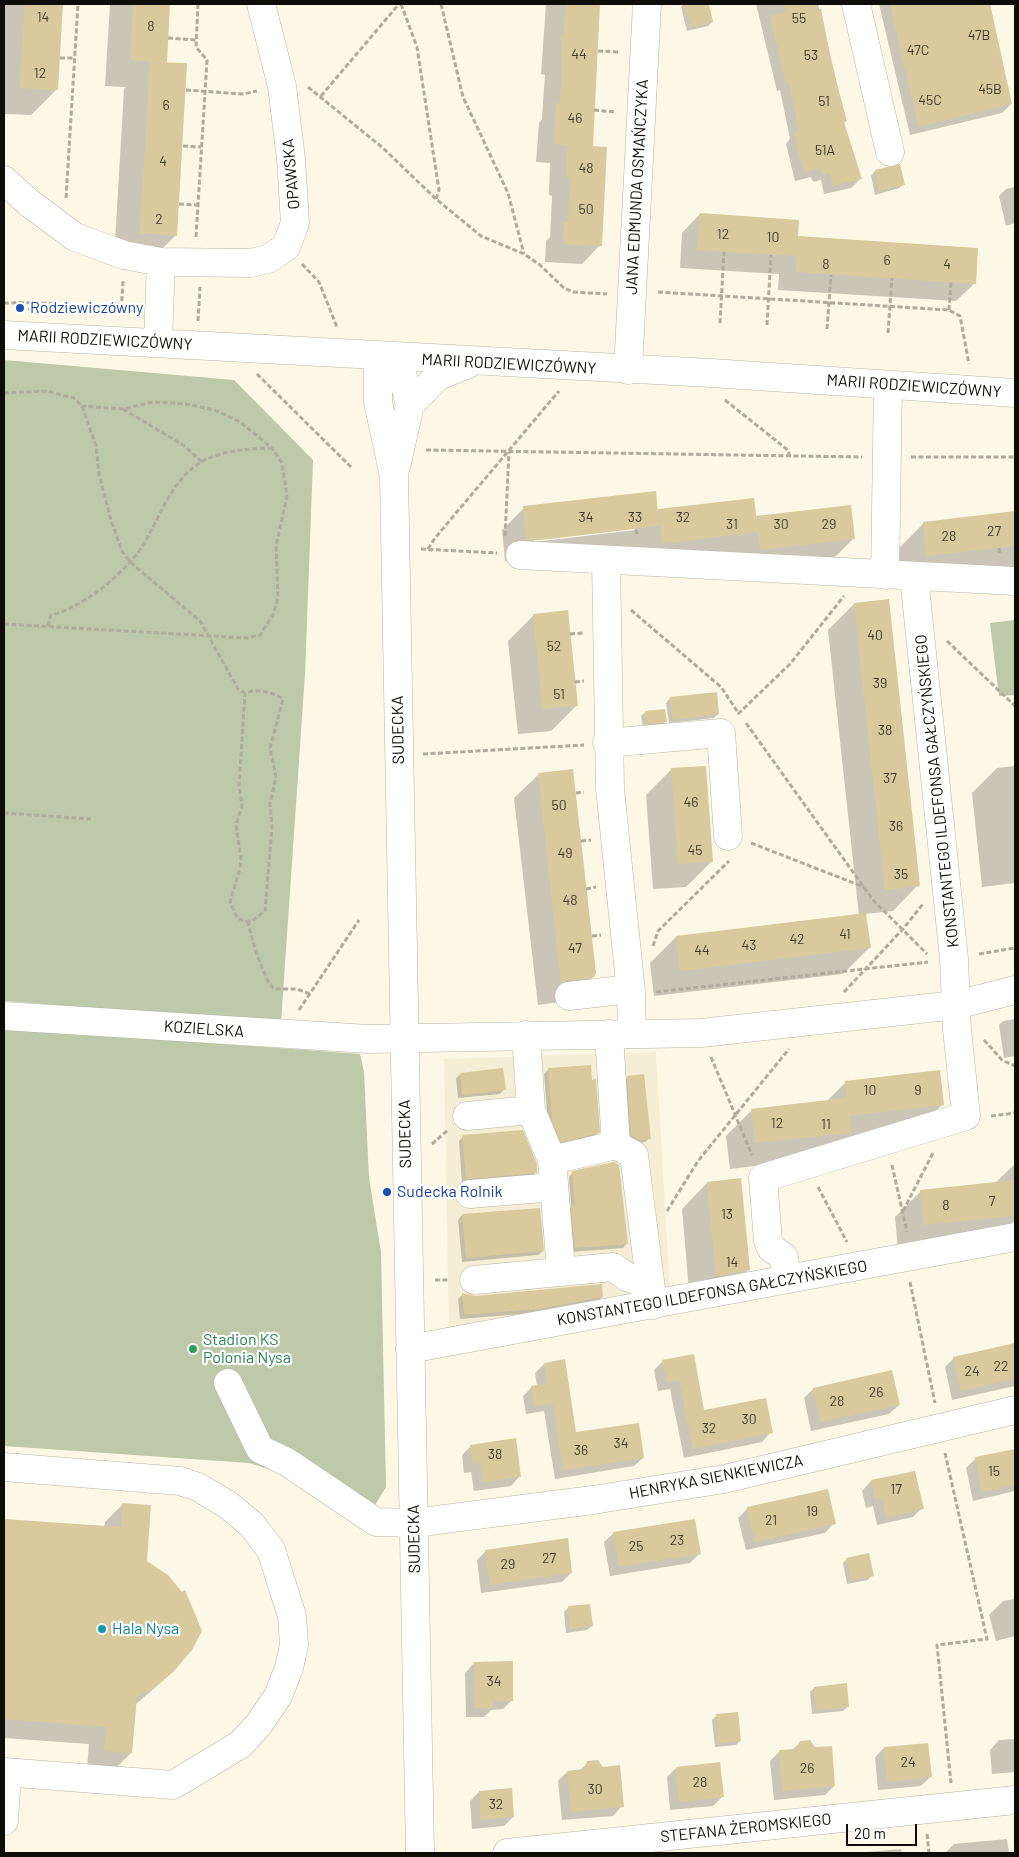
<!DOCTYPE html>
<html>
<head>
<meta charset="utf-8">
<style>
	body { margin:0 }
	#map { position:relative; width:1019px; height:1857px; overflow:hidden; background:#fdf7e5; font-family:Barlow,sans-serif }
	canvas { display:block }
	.frame { position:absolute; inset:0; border:5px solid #0f0d07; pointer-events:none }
	.scale { position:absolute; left:846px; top:1824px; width:71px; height:22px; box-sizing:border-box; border:2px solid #0f0d07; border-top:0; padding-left:6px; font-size:15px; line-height:18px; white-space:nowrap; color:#0f0d07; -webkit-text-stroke:4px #fff; paint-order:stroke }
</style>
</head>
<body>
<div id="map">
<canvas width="1019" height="1857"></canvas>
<div class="frame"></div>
<div class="scale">20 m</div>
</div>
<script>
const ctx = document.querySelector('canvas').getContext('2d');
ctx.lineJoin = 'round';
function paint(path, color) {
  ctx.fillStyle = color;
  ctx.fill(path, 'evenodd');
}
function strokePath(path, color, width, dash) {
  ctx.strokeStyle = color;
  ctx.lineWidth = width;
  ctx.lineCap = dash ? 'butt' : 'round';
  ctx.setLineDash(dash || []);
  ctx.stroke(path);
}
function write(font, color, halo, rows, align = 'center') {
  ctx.font = font + ' Barlow,sans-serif';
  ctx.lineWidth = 4.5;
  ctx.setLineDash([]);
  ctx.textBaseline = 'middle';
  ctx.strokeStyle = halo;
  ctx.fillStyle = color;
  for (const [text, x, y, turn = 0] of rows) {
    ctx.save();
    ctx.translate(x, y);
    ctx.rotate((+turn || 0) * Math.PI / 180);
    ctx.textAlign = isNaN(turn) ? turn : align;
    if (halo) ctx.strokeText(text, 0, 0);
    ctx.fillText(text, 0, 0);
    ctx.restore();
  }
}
const built = new Path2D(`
	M656 1052 670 1294 449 1334 444 1059Z`);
const green = new Path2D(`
	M4 360 234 380 313 460 305 674 281 1022 4 1001Z
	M1015 620V695L999 696 990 623Z
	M4 1028 360 1054 364 1072 369 1178 381 1252 386 1487 372 1510 293 1477 249 1463 4 1446Z`);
const shadow = new Path2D(`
	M4 4H62L57 89 31 115 4 114Z
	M110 4H169L166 62 176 235 150 261 114 259 124 89 126 87 105 86Z
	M546 4H599L591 147 600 245 582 264 545 262 546 241 550 237 552 196 549 195 550 163 536 162 539 123 542 119 543 103 545 75 541 74Z
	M684 4H707L712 22 708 26 687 31 681 7Z
	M756 4H818L846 121 844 123 860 179 851 188 824 194 821 180 813 182 811 177 795 181 786 144 790 139 780 90 777 91Z
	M879 4H990L1011 104 1002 113 910 135Z
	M899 166 904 184 899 188 875 195 871 176 875 171Z
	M1015 187V223L1006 226 999 196 1006 189Z
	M700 214 797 238 975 283 956 301 778 290 779 274 680 268 682 233Z
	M524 508 657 512 659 510 755 519 854 538 828 564 505 561 502 530ZM636 528V530L534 542V540Z
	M1015 513V586L901 582 898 549 924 523Z
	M854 604 918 885 893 911 865 914 869 948 843 974 654 996 650 963 676 937 859 916 828 630Z
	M534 615 577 705 551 731 518 734 508 641Z
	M670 698 718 714 714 718 669 723 666 703Z
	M646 712 665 722 661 726 643 728 641 716Z
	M1015 766V883L982 887 972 793 997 768Z
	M671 770 712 861 686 887 653 889 646 795Z
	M538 775 593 977 569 1001 538 1005 514 798Z
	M1015 1019V1056L1004 1058 999 1025 1003 1021Z
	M548 1070 598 1132 594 1137 557 1145 548 1124 544 1074Z
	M461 1074 504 1089 500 1094 458 1098 456 1078Z
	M628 1077 650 1138 645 1142 634 1144 627 1140 624 1081Z
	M846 1082 943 1104 917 1130 843 1139 824 1158 730 1169 726 1136 752 1110 826 1102Z
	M463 1137 536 1172 532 1177 462 1183 459 1141Z
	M1015 1164V1220L992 1241 898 1250 895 1217 921 1191 994 1184Z
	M573 1172 627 1243 623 1248 571 1252 568 1211 571 1207 569 1177Z
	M707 1183 748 1270 723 1296 690 1302 682 1209Z
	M462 1215 543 1251 538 1255 462 1262 458 1220Z
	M463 1294 475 1297H602L598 1301 533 1313 460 1319 458 1299Z
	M1015 1345V1386L952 1400 945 1367 954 1358Z
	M693 1355 703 1412 771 1432 762 1442 684 1458 670 1389 658 1391 654 1370 663 1361Z
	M544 1364 575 1434 643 1458 634 1466 555 1479 544 1411 526 1414 523 1396 532 1387 537 1386 535 1373Z
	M813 1389 899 1405 889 1414 811 1431 804 1398Z
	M471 1446 520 1476 511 1486 474 1491 471 1472 464 1473 462 1455Z
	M1015 1450V1491L973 1501 966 1468 976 1458Z
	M871 1481 922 1508 913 1517 877 1525 873 1506 866 1508 862 1491Z
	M123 1504 146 1562 174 1671 135 1705 131 1753 113 1771 87 1769 89 1744 4 1738V1520L104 1527 105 1522Z
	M748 1508 834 1523 825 1533 746 1550 738 1518Z
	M614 1533 699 1554 690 1563 610 1576 604 1542Z
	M486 1551 571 1573 562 1582 481 1593 477 1560Z
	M847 1559 872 1575 868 1580 847 1584 843 1563Z
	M1015 1599V1636L996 1641 989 1615 1003 1601Z
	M568 1608 592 1626 587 1630 566 1633 564 1612Z
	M474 1663 512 1700 503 1709 491 1710 484 1717H466L465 1673Z
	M814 1688 848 1706 843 1711 812 1714 810 1692Z
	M716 1716 740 1741 736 1745 715 1747 712 1720Z
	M1015 1739V1772L992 1774 990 1750 999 1740Z
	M800 1743 834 1786 825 1795 774 1800 770 1761 779 1752 792 1750Z
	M884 1748 930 1777 921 1786 878 1790 875 1757Z
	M588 1763 622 1806 613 1816 562 1820 558 1781 567 1772 579 1771Z
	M676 1768 722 1797 713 1806 670 1810 667 1777Z
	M479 1792 513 1817 504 1826 472 1829 470 1801Z
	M1007 1839 1009 1853H945L954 1844Z
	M901 1849 902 1853H855Z`);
const building = new Path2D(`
	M25 4H63L58 90 20 88Z
	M133 4H170L167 63 130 60Z
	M566 4H600L593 146 607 147 602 246 563 244 564 222H568L570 178 566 177 568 145 554 144 556 103H560L561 84V34H564Z
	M685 4H709L713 22 691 27Z
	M784 4H816L817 10 821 9 833 70 847 121 844 122 862 179 833 186 830 172 822 174 820 168 804 173 794 133 799 132 789 82 786 83 770 16 786 12Z
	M890 4H990L1012 104 919 127Z
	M150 62 187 63 177 236 140 233Z
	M900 164 905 185 879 191 875 170Z
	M700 213 799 220 798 236 978 248 976 284 796 272 797 256 697 250Z
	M656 491 659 526 540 540H527L523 506Z
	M754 498 758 530 756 516 851 505 855 539 760 550 758 532 662 544 658 509Z
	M1015 511V546L927 556 923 522Z
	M889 599 920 886 885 890 854 603Z
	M568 610 578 706 543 709 533 614Z
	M717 692 719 714 673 720 670 697Z
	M665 709 667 722 647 724 645 711Z
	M706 766 713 862 678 864 671 768Z
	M573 769 596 973 594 977 561 982 538 773Z
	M866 913 871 948 680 971 676 936Z
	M591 1065 592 1080 596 1079 600 1133 561 1142 552 1120 548 1068Z
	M503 1068 506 1090 462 1095 460 1073Z
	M940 1070 944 1105 849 1116 851 1133 755 1143 751 1109 846 1098 848 1107 845 1081Z
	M644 1074 651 1139 639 1140 631 1135 627 1076Z
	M523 1130 537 1164V1173L466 1179 462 1135Z
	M614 1162 619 1165 628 1244 575 1248 571 1206 575 1205 572 1171Z
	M741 1178 750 1270 716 1276 707 1182Z
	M1015 1180V1216L924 1225 920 1190Z
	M540 1208 544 1251 466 1258 462 1214Z
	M602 1284 603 1297 538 1309 464 1315 462 1293 475 1296Z
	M1015 1343V1379L961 1391 953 1357Z
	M694 1354 704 1410 766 1398 773 1433 693 1449 679 1380 667 1382 662 1360Z
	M565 1359 576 1432 639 1423 644 1458 563 1470 553 1403 534 1406 531 1386 547 1383 544 1363Z
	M892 1370 900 1405 820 1422 813 1388Z
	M516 1438 521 1477 483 1482 480 1463 473 1464 470 1445Z
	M1015 1449V1485L982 1492 975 1457Z
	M915 1471 924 1509 886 1517 882 1498 875 1499 871 1480Z
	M828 1489 836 1524 755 1542 747 1507Z
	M122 1503 151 1505 147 1561 168 1575 182 1592 185 1590 202 1631 192 1650 174 1671 154 1688 137 1697 132 1753 104 1751 106 1727 4 1719V1519L121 1527Z
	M695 1519 701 1554 619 1567 613 1532Z
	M568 1538 572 1573 490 1585 485 1550Z
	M869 1553 874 1576 851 1581 846 1558Z
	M590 1604 593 1626 570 1629 568 1606Z
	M513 1661V1701H494V1708H475L474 1662Z
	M847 1683 849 1707 816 1710 814 1687Z
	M738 1712 741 1741 719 1743 716 1714Z
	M810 1740 815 1747 832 1746 835 1786 783 1791 779 1750 796 1749 800 1741Z
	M928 1743 932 1777 887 1782 884 1747Z
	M598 1760 603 1767 620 1765 624 1807 571 1812 567 1771 584 1769 587 1761Z
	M720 1762 724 1797 679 1802 676 1767Z
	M512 1788 514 1817 481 1820 479 1791Z`);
const path = new Path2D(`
	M401 4 417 47 439 190 436 199
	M441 4 463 97 508 193 524 254
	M168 38 196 40
	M598 51 620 52
	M60 58H74
	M308 87 383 148 436 199 481 236 524 254 540 265 564 288 573 292 607 294
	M186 90 243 94 257 91
	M321 96 399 4
	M594 110 616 112
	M183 146 201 147
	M66 198 78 4
	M179 204 198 205
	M196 237 207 60 196 47 198 4
	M302 264 319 282 337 327
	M658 292 949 310 960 316 969 364
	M4 303C25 303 62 300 79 312
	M28 309 47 310
	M949 310 951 282
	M118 314 121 313 123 281
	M198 321 200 287
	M720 323 724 252
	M767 325 771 255
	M827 329 831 275
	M888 333 892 278
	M257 374 351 467
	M4 393 47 391 74 398 82 406 96 446 99 474 111 520 122 551 130 562 200 621 238 689 245 693C259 689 270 691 283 699L270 748 276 777 270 804 272 827 265 911 252 921 244 922 237 917 230 902 240 869 241 858 236 825 242 806 239 786 245 693
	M725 400 789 451V456
	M123 409 183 445 202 462
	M426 450 862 457
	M911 457H1015
	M636 529 637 536
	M505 536 509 452
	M999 548 1000 555
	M421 549 497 553
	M428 549 435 538 559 391
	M631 610 721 687 739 714
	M4 624 247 638 260 635 273 615 278 598 276 546 287 496 282 463 272 448 240 422 215 410 187 404 153 402 123 409 82 406
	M48 626 51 615C84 607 127 572 145 542 161 514 172 480 201 462 222 450 248 449 271 448
	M570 634 583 633
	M947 641 1015 706
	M575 682 584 681
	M738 714 790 664 844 596
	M746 723 873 900 927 954
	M423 754 584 745
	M576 793 584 792
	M4 813 91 819
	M581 841 591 840
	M751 843 864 887
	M586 889 596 887
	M248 921C250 936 264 980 274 989H297L310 994
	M592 936 601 935
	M653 946 658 931 729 861
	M979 954 1015 948
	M656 992 928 962
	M844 992 903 929 923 904
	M299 1010 359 920
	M984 1040 1002 1060 1015 1066
	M711 1057 752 1155
	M991 1116 1015 1113
	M432 1144 448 1130
	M892 1165 907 1232
	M818 1187 847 1242
	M667 1211 698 1161 789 1049
	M903 1211 933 1153
	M435 1280H449
	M910 1282 935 1403
	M945 1453 987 1639 937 1645 951 1783
	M927 1834 929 1853`);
const minor = new Path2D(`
	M856 4 890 152
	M4 180 28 202 75 237 124 255 161 262 251 263 268 259 286 247 295 223 291 159 282 86 261 4
	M4 335 711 373 1015 393
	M158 342 161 262
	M378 356V402L394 476 420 1853
	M394 357 403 377 410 405 396 467
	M628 370 647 4
	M410 405 438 376 468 364
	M520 555 1015 581
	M606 560 610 789 631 992 632 1033
	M885 575 888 385
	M607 743 721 733 728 836
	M569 996 622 990 631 992
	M4 1016 368 1039 701 1033 956 1005 1015 990
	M609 1034 616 1145 634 1155 653 1305
	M531 1110 552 1160
	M467 1116 531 1110 526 1035
	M470 1194 554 1187
	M561 1270 552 1160 616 1145
	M787 1278 784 1257 771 1248 768 1241 763 1178 966 1116 957 1029 954 959 914 577
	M474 1280 613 1267 627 1277 650 1285
	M410 1349 1015 1237
	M228 1383 260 1449 287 1462 376 1522 414 1523 593 1500 724 1479 1015 1410
	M4 1467 180 1481 198 1487 228 1505 252 1525 271 1550 292 1616 294 1645 289 1668 278 1696 259 1724 241 1744 173 1785 4 1772
	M4 1821 7 1773
	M507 1853 1015 1800`);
const markers = [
	[20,308,5,"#1a4fb4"],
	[387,1192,5,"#1a4fb4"],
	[193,1349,5,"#2e9e5b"],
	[102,1629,5,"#0f9aa8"]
];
const numberNames = [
	["14",43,17],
	["55",799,18],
	["8",151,26],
	["47B",979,35],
	["47C",918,50],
	["44",579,54],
	["53",811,55],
	["12",40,73],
	["45B",990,89],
	["45C",930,100],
	["51",824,101],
	["6",166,105],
	["46",575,118],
	["51A",825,150],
	["4",163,161],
	["48",586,168],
	["50",586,209],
	["2",159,219],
	["12",723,234],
	["10",773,237],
	["6",887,260],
	["8",826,264],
	["4",947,264],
	["34",586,517],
	["33",635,517],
	["32",683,517],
	["31",732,524],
	["30",781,524],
	["29",829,524],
	["27",994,531],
	["28",949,536],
	["40",875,635],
	["52",554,646],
	["39",880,683],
	["51",559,694],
	["38",885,730],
	["37",890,778],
	["46",691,802],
	["50",559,805],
	["36",896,826],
	["45",695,850],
	["49",565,853],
	["35",901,874],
	["48",570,900],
	["41",845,934],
	["42",797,939],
	["43",749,945],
	["47",575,948],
	["44",702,950],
	["10",870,1090],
	["9",918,1090],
	["12",777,1123],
	["11",826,1124],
	["7",992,1201],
	["8",946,1205],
	["13",727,1214],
	["14",732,1262],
	["22",1001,1366],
	["24",972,1371],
	["26",876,1392],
	["28",837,1401],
	["30",749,1419],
	["32",709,1428],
	["34",621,1443],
	["36",581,1450],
	["38",495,1454],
	["15",994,1471],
	["17",896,1489],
	["19",812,1511],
	["21",771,1520],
	["23",677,1540],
	["25",636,1546],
	["27",549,1558],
	["29",508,1564],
	["34",494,1681],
	["24",908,1762],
	["26",807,1768],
	["28",700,1782],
	["30",595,1789],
	["32",496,1804]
];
const streetNames = [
	["OPAWSKA",291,174,-95],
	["JANA EDMUNDA OSMAŃCZYKA",637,187,-87],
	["MARII RODZIEWICZÓWNY",105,340,3],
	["MARII RODZIEWICZÓWNY",509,364,3],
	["MARII RODZIEWICZÓWNY",914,386,4],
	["SUDECKA",398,730,-91],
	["KONSTANTEGO ILDEFONSA GAŁCZYŃSKIEGO",937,791,-96],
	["KOZIELSKA",204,1029,4],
	["SUDECKA",405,1134,-91],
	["KONSTANTEGO ILDEFONSA GAŁCZYŃSKIEGO",712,1293,-10],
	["HENRYKA SIENKIEWICZA",716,1477,-11],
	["SUDECKA",414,1539,-91],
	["STEFANA ŻEROMSKIEGO",746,1828,-6]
];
const transitNames = [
	["Rodziewiczówny",30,308],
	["Sudecka Rolnik",397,1192]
];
const leisureNames = [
	["Stadion KS",203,1340],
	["Polonia Nysa",203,1358]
];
const cultureNames = [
	["Hala Nysa",112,1629]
];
paint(built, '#f6eed4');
paint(green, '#bdc9a8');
paint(shadow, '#0003');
paint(building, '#d8ca9c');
strokePath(minor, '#bab4a3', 29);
strokePath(path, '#b0ab9d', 3, [5, 2.5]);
strokePath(minor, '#fff', 28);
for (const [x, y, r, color] of markers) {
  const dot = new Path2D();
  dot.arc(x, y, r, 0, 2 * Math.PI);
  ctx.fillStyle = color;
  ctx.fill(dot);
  strokePath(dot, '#fff', 2);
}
write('14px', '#413c2c', null, numberNames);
write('16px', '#0f0d07', '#fff', streetNames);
write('16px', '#164399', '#fff', transitNames, 'left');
write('16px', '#27864d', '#fff', leisureNames, 'left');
write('16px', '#0d838f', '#fff', cultureNames, 'left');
</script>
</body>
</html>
